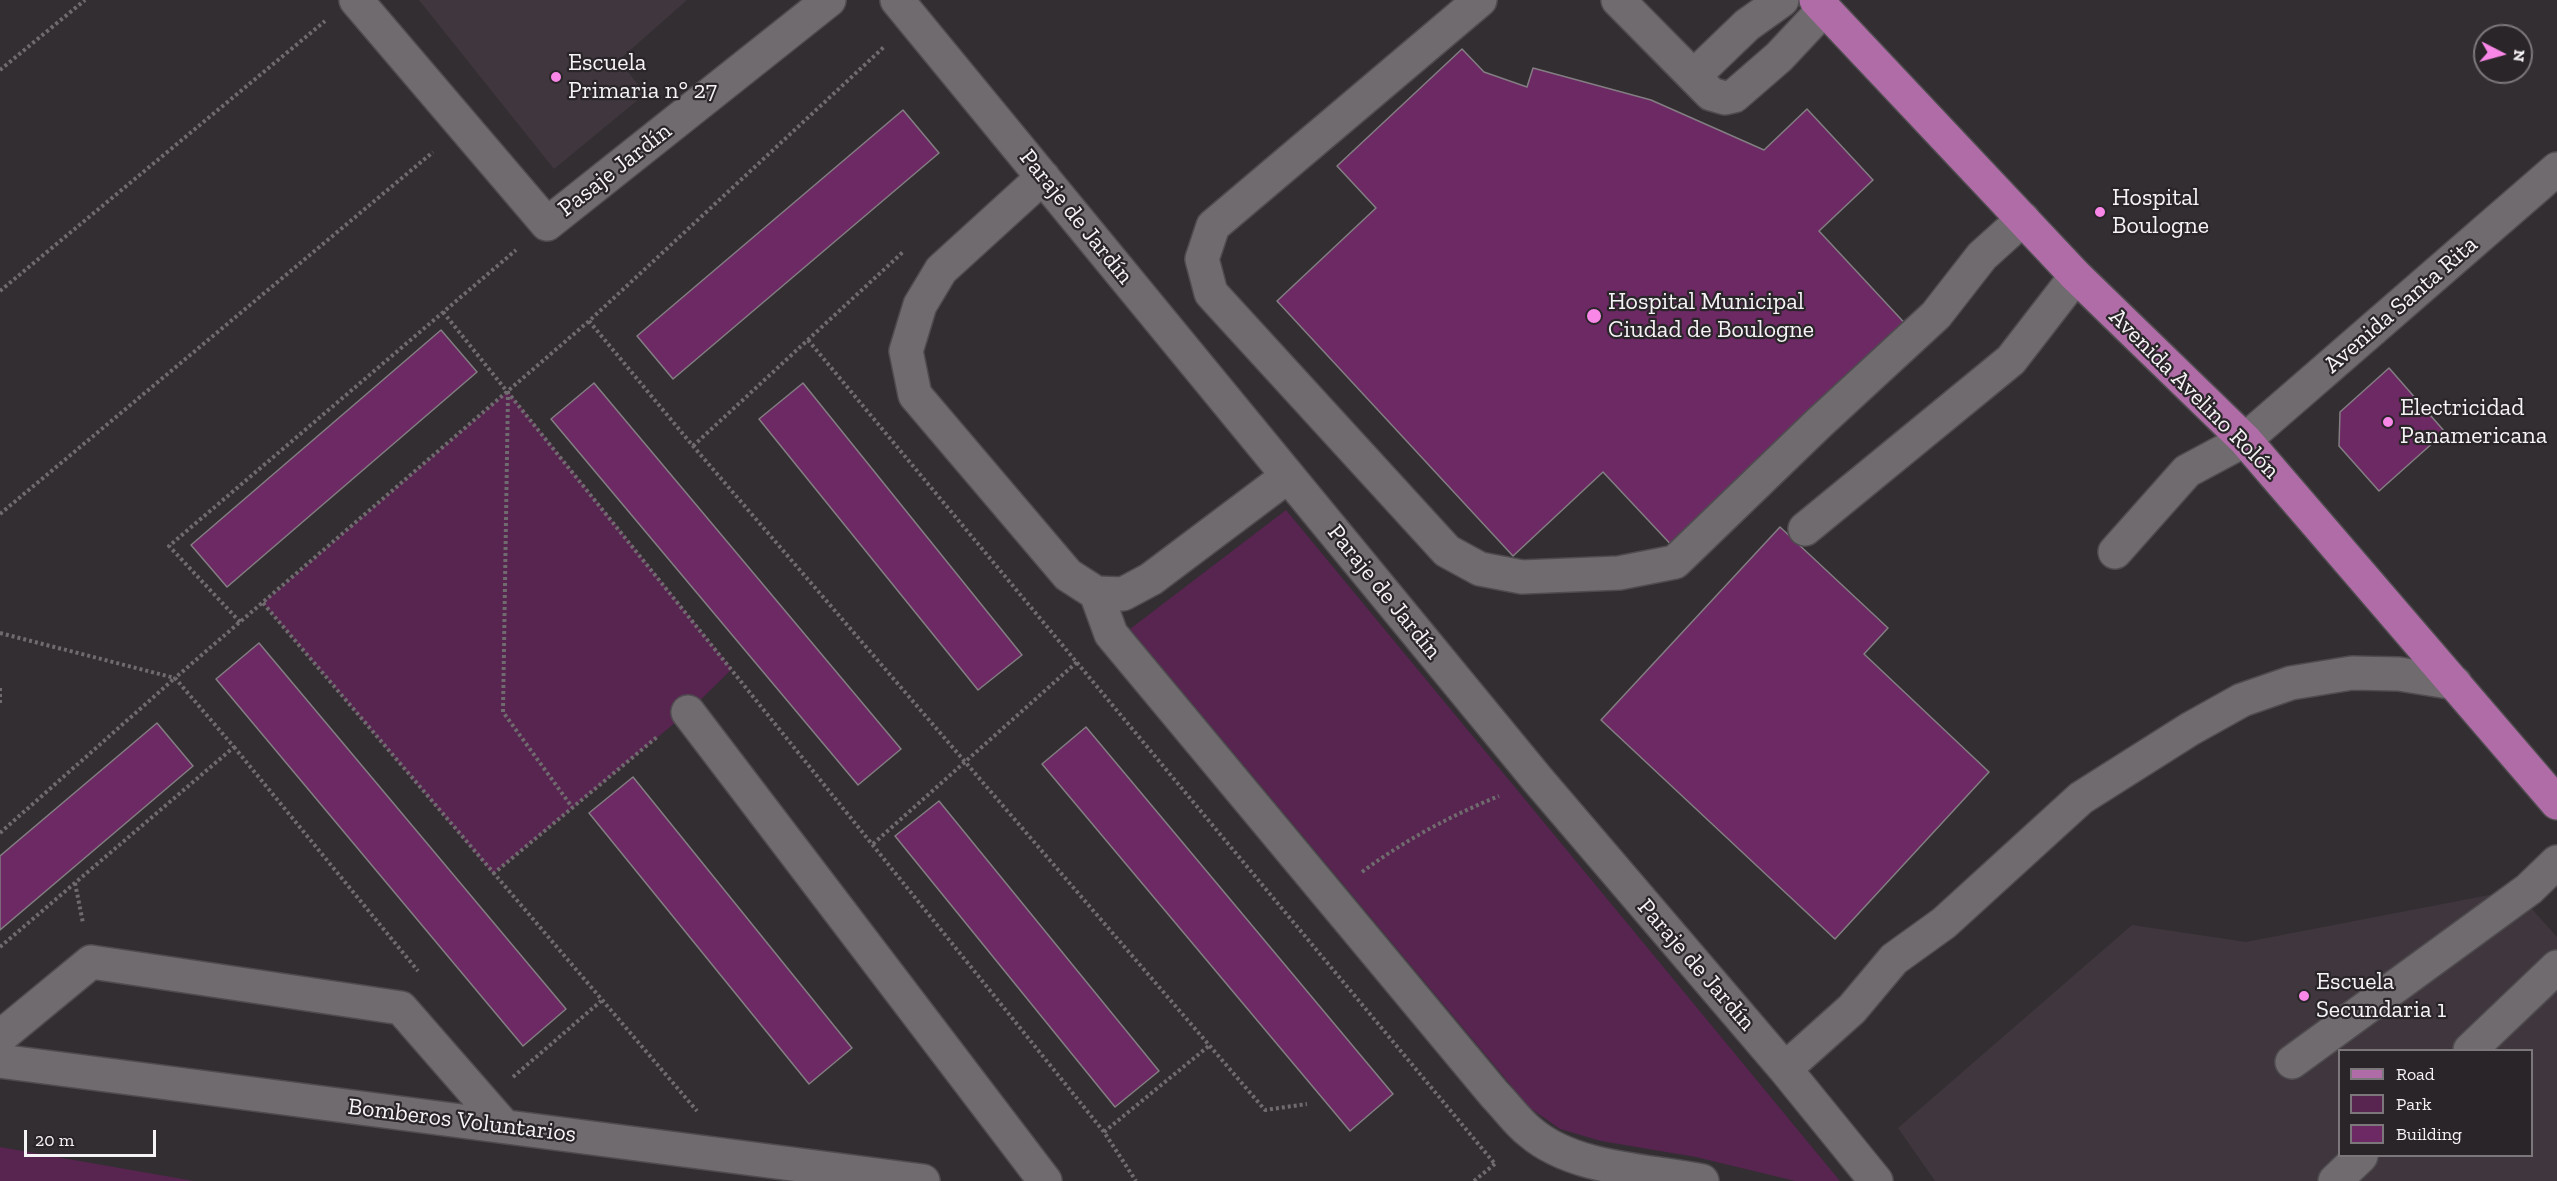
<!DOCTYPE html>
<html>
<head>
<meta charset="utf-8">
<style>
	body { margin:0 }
	#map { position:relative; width:2557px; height:1181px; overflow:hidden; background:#332e32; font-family:"Zilla Slab",serif }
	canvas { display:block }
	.legend { position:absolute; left:2338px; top:1049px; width:195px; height:108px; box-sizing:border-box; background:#292528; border:2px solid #7b777a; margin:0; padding:8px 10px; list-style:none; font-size:18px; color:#f5f3f5 }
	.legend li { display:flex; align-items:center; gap:12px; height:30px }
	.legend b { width:30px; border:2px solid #7b777a }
	.north { position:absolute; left:2473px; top:24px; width:60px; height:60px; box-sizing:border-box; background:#292528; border:2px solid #7b777a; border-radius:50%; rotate:96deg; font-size:16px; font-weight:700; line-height:24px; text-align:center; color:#f5f3f5 }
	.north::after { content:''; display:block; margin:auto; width:21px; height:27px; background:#f987e8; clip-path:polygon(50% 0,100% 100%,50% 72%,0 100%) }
	.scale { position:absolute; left:24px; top:1130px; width:132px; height:27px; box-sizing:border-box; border:3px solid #f5f3f5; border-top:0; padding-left:8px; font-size:18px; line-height:21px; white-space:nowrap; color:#f5f3f5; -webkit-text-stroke:4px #292528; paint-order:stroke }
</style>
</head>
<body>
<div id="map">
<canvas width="2557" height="1181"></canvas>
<ul class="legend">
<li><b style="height:8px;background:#b06ca7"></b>Road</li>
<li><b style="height:16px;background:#572550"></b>Park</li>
<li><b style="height:16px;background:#6d2964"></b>Building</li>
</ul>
<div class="north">N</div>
<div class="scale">20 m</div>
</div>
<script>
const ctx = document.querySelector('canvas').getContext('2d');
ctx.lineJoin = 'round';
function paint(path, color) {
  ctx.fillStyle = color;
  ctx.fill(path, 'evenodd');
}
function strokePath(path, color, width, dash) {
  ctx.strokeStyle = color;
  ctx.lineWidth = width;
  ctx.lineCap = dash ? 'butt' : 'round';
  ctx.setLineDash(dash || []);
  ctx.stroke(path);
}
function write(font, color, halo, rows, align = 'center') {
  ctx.font = font + ' "Zilla Slab",serif';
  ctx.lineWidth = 4.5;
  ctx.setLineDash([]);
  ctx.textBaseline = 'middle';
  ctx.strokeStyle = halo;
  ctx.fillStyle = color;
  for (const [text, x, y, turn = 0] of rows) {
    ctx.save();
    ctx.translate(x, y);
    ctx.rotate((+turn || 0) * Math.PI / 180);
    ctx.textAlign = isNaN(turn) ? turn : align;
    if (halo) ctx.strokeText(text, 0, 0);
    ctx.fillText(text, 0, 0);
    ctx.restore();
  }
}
const built = new Path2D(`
	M419 0H687L619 60 645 94 554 169Z
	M2515 890 2557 937V1181H1935L1898 1128 2132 925 2246 942ZM2340 1050H2532V1156H2340Z`);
const green = new Path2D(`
	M508 391 732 669 688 712 493 874 263 603Z
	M1286 510 1840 1181H1795L1696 1157 1601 1141 1560 1129 1530 1108 1130 629Z
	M0 1147 194 1181H0Z`);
const building = new Path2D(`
	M1462 49 1484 72 1527 87 1533 68 1651 100 1764 150 1807 109 1873 180 1819 231 1912 331 1677 551 1603 472 1513 556 1277 301 1376 208 1337 166Z
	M903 110 939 153 673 379 637 336Z
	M441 330 477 372 227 587 191 545Z
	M2389 368 2445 432 2379 491 2339 446 2340 412Z
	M594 383 901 749 858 785 551 419Z
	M803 383 1022 655 978 690 759 419Z
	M1780 527 1888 628 1864 654 1989 772 1835 939 1601 720Z
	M259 643 566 1009 523 1046 216 679Z
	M157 723 193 766 0 930V856Z
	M1086 727 1393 1094 1350 1131 1042 764Z
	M633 777 852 1048 809 1084 589 813Z
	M939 801 1159 1071 1115 1107 895 836Z`);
const path = new Path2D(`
	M0 70 85 0
	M0 291 325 21
	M443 312 1104 1132 1136 1181
	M589 321 693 446 1265 1110 1307 1104
	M808 340 1495 1164
	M508 391 503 712 572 807
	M693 446 904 251
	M0 514 433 152
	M263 603 697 1111
	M240 622 169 546 516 250
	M0 633 175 678
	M0 688V703
	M234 747 418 971
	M0 833 175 678
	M873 844 1077 662
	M1362 872C1405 840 1450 816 1499 796
	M493 874 657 737
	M75 883 83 923
	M0 947 234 747 175 678 589 321 885 46
	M513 1077 601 1001
	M1104 1132 1210 1045
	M1474 1181 1496 1163`);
const minor = new Path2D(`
	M356 0 547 224 829 0
	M897 0 1538 780 1785 1069 1876 1181
	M1480 0 1213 226 1202 259 1211 293 1447 551 1480 569 1522 577 1619 573 1675 562 1819 423 1936 315 1982 256 2023 219
	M1618 0 1711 94 1725 98 1734 96 1779 57 1824 9
	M1694 76 1747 25 1782 0
	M1043 177 941 270 920 305 906 351 915 395 1068 575 1096 593 1123 594 1151 579 1288 476
	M1805 529 2011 360 2076 276
	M2115 552 2187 471 2245 440 2557 169
	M1096 593 1111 634 1495 1095C1507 1107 1517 1122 1530 1132 1574 1170 1648 1170 1702 1181
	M688 712 1045 1181
	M0 1037 91 962 401 1008 504 1126
	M2470 1050 2557 967
	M0 1061 923 1181
	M2292 1062 2529 889 2557 862
	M1785 1069 1852 1009 1894 959 1944 923 2081 798 2190 729 2242 700 2291 683 2352 673 2399 674 2455 683
	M2335 1181 2361 1156`);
const major = new Path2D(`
	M1816 0 2076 276 2245 440 2557 803`);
const markers = [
	[556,77,6,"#f987e8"],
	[2100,212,6,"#f987e8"],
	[1594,316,8,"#f987e8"],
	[2388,422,6,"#f987e8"],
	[2304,996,6,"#f987e8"]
];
const poiNames = [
	["Escuela",568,63],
	["Primaria n° 27",568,91],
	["Hospital",2112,198],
	["Boulogne",2112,226],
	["Hospital Municipal",1608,302],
	["Ciudad de Boulogne",1608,330],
	["Electricidad",2400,408],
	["Panamericana",2400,436],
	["Escuela",2316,982],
	["Secundaria 1",2316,1010]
];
const streetNames = [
	["Pasaje Jardín",615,170,-38],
	["Paraje de Jardín",1076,217,51],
	["Avenida Santa Rita",2401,305,-41],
	["Avenida Avelino Rolón",2194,394,45],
	["Paraje de Jardín",1384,592,51],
	["Paraje de Jardín",1696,965,49],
	["Bomberos Voluntarios",462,1121,7]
];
paint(built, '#40373e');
paint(green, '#572550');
paint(building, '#6d2964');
strokePath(building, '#837e82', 1.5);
strokePath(minor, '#4f4c4f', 36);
strokePath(major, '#4f4c4f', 36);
strokePath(path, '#6f6b6e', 4, [3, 3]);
strokePath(minor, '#706b6f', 33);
strokePath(major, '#b06ca7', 33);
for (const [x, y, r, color] of markers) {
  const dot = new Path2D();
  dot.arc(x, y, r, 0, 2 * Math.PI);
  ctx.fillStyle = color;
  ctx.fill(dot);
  strokePath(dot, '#292528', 2);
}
write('24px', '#f5f3f5', '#292528', poiNames, 'left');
write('24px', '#f5f3f5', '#292528', streetNames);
</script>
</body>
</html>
